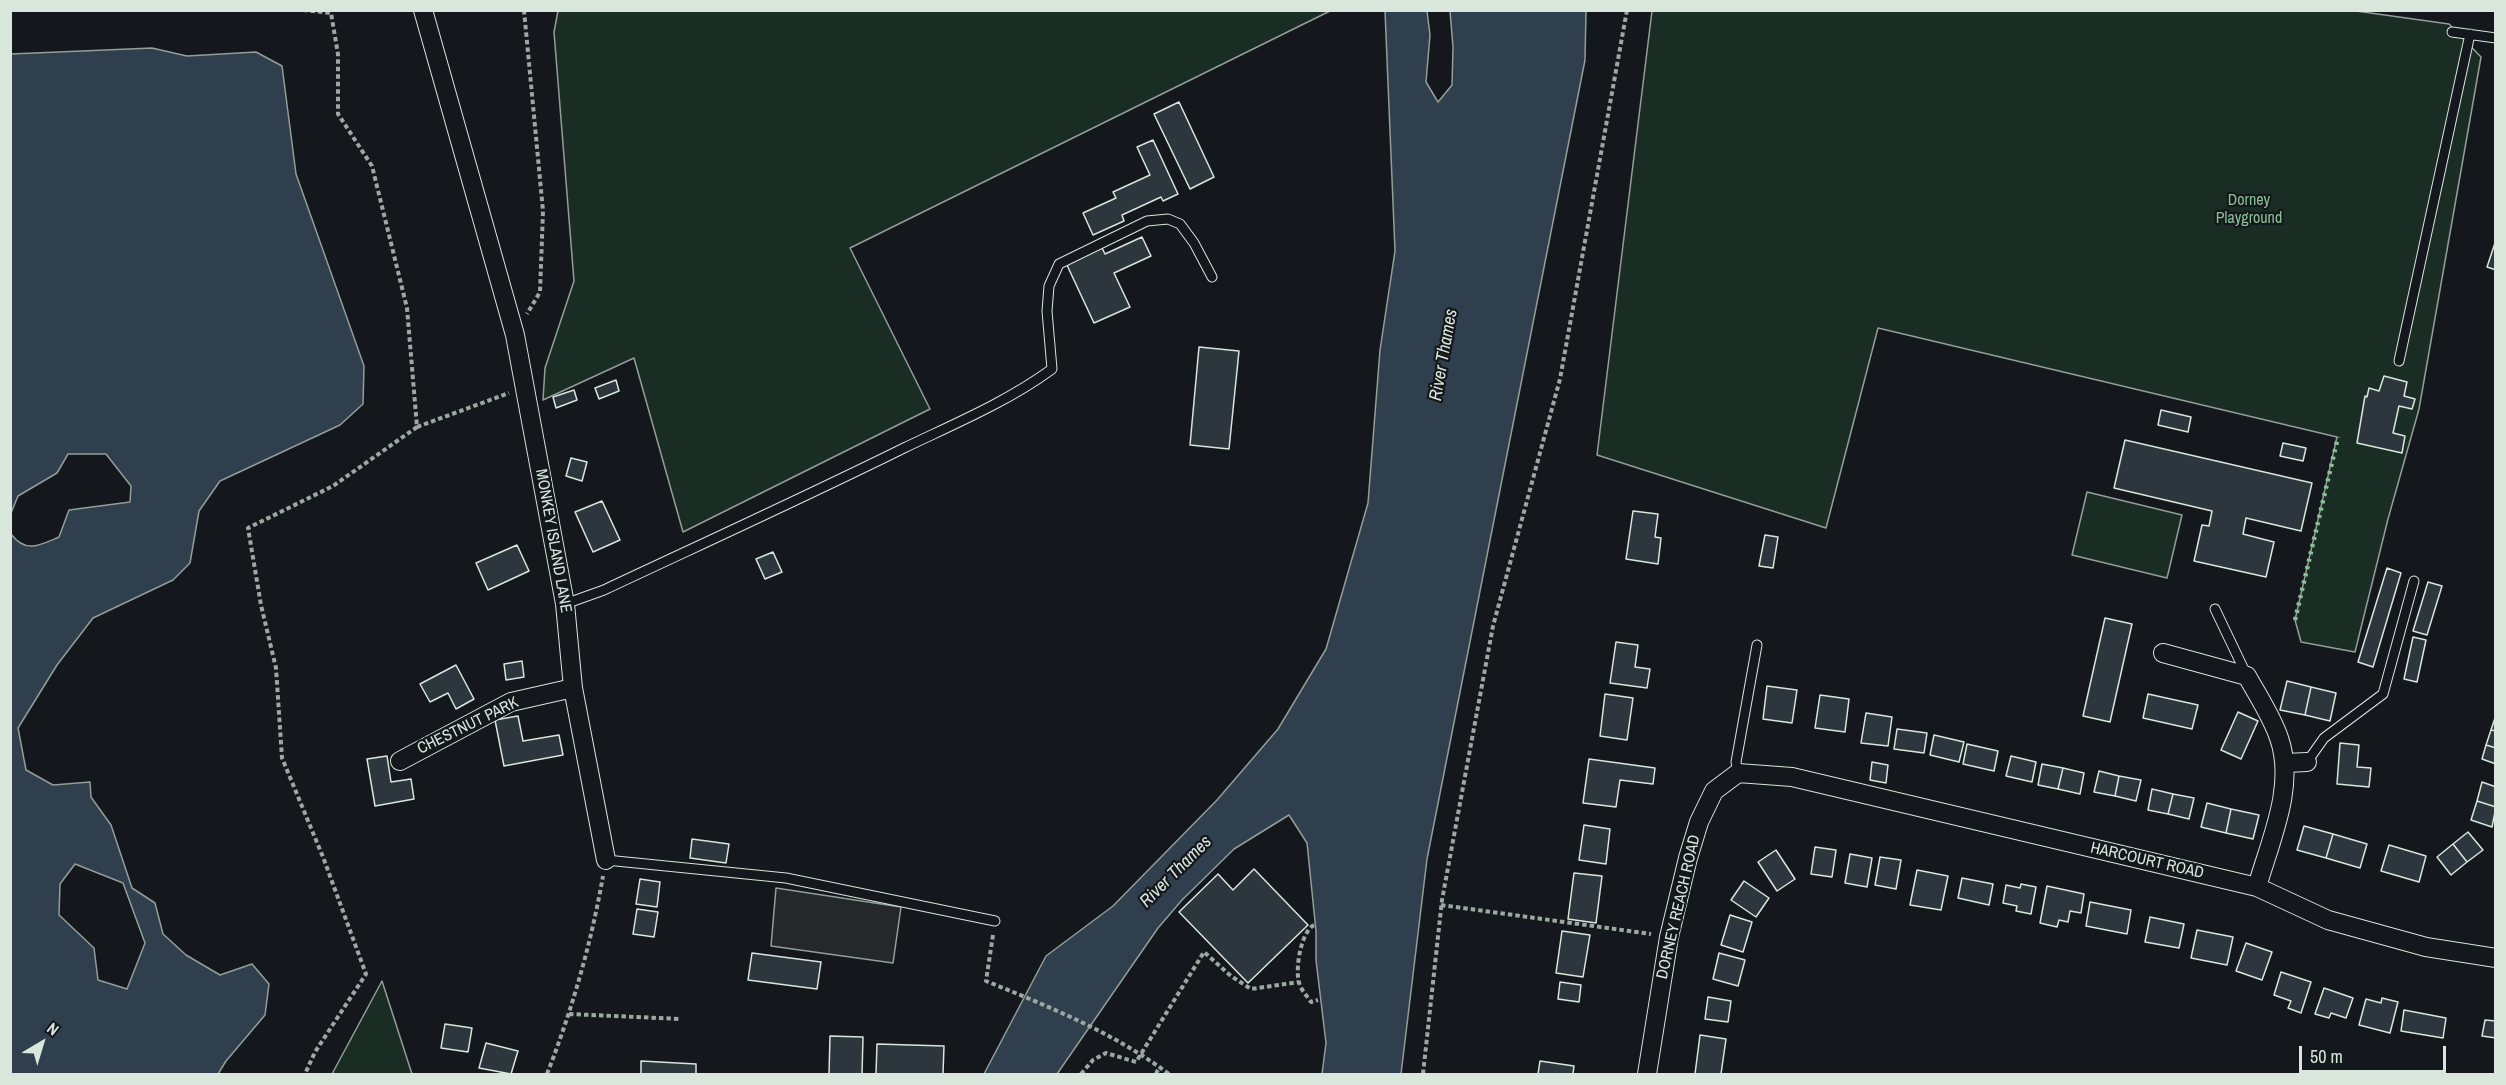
<!DOCTYPE html>
<html>
<head>
<meta charset="utf-8">
<style>
	body { margin:0 }
	#map { position:relative; width:2506px; height:1085px; overflow:hidden; background:#14181c; font-family:"Archivo Narrow",sans-serif }
	canvas { display:block }
	.frame { position:absolute; inset:0; border:12px solid #d8e6dc; pointer-events:none }
	.north { position:absolute; left:12px; top:1013px; width:60px; height:60px; -webkit-text-stroke:4px #14181c; paint-order:stroke; rotate:38deg; font-size:16px; font-weight:700; line-height:24px; text-align:center; color:#d8e6dc }
	.north::after { content:''; display:block; margin:auto; width:21px; height:27px; background:#d8e6dc; clip-path:polygon(50% 0,100% 100%,50% 72%,0 100%) }
	.scale { position:absolute; left:2299px; top:1046px; width:147px; height:27px; box-sizing:border-box; border:3px solid #d8e6dc; border-top:0; padding-left:8px; font-size:18px; line-height:21px; white-space:nowrap; color:#d8e6dc; -webkit-text-stroke:4px #14181c; paint-order:stroke }
</style>
</head>
<body>
<div id="map">
<canvas width="2506" height="1085"></canvas>
<div class="frame"></div>
<div class="north">N</div>
<div class="scale">50 m</div>
</div>
<script>
const ctx = document.querySelector('canvas').getContext('2d');
ctx.lineJoin = 'round';
function paint(path, color) {
  ctx.fillStyle = color;
  ctx.fill(path, 'evenodd');
}
function strokePath(path, color, width, dash) {
  ctx.strokeStyle = color;
  ctx.lineWidth = width;
  ctx.lineCap = dash ? 'butt' : 'round';
  ctx.setLineDash(dash || []);
  ctx.stroke(path);
}
function write(font, color, halo, rows, align = 'center') {
  ctx.font = font + ' "Archivo Narrow",sans-serif';
  ctx.lineWidth = 4.5;
  ctx.setLineDash([]);
  ctx.textBaseline = 'middle';
  ctx.strokeStyle = halo;
  ctx.fillStyle = color;
  for (const [text, x, y, turn = 0] of rows) {
    ctx.save();
    ctx.translate(x, y);
    ctx.rotate((+turn || 0) * Math.PI / 180);
    ctx.textAlign = isNaN(turn) ? turn : align;
    if (halo) ctx.strokeText(text, 0, 0);
    ctx.fillText(text, 0, 0);
    ctx.restore();
  }
}
const green = new Path2D(`
	M2349 10 2449 24 2481 57 2419 409 2388 519 2355 652 2301 642 2295 620 2337 437 1878 328 1826 528 1597 455 1652 11Z
	M558 11V10L1330 11 850 248 930 409 683 532 634 358 543 400 545 368 574 281 554 32Z
	M2087 492 2182 515 2167 578 2072 555Z
	M382 981 412 1074H332Z`);
const parking = new Path2D(`
	M776 888 901 907 893 963 771 946Z`);
const water = new Path2D(`
	M1385 11H1427L1430 35 1426 82 1438 102 1452 85 1453 47 1450 11H1586L1585 60 1427 859 1401 1074H1322L1326 1043 1316 960V931L1307 843 1289 815 1234 849 1182 900 1158 928 1057 1074H984L1046 956 1113 906 1217 800 1278 729 1326 649 1368 503 1380 350 1395 251Z
	M152 48 187 56 256 52 282 66 296 174 364 366 363 404 340 425 220 481 199 511 190 563 173 580 93 618 57 665 18 728 26 770 53 785 90 782 91 797 111 825 132 888 155 903 163 934 186 955 220 975 252 964 269 984 265 1015 226 1061 218 1074H11V534C26 554 40 545 59 537L69 510 130 502 131 486 106 454H68L57 473 18 496 11 513V54ZM75 864 123 883 145 943 127 989 98 980 94 948 59 915 60 884Z`);
const building = new Path2D(`
	M1179 102 1214 177 1190 189 1154 114Z
	M1153 140 1178 194 1163 201 1161 197 1122 215 1124 221 1093 235 1083 213 1116 198 1113 192 1150 175 1137 147Z
	M1142 237 1151 256 1114 273 1130 307 1094 323 1066 263 1101 246 1105 254Z
	M2495 243H2496V270L2487 267Z
	M1199 347 1239 351 1229 449 1190 445Z
	M2384 376 2407 382 2404 396 2415 399 2412 409 2399 406 2393 433 2405 436 2402 453 2357 443 2365 396 2367 397 2369 388 2379 391Z
	M616 380 619 391 599 399 595 388Z
	M574 390 577 400 556 408 553 397Z
	M2161 410 2191 417 2188 432 2158 425Z
	M2125 440 2312 483 2301 531 2246 518 2243 534 2274 542 2266 577 2194 561 2202 525 2209 526 2212 511 2114 488Z
	M2283 443 2306 448 2303 461 2280 456Z
	M571 458 587 462 582 481 566 476Z
	M602 501 620 540 593 552 575 512Z
	M1633 511 1658 514 1655 537 1661 538 1658 564 1626 559Z
	M1765 535 1778 537 1773 568 1759 566Z
	M517 545 529 571 488 590 476 563Z
	M773 552 782 572 765 579 756 559Z
	M2387 568 2401 573 2373 667 2358 662Z
	M2428 582 2442 586 2427 635 2413 631Z
	M2105 618 2132 624 2110 722 2083 716Z
	M2413 637 2426 640 2417 682 2404 679Z
	M1616 642 1638 645 1635 667 1650 669 1647 688 1610 683Z
	M522 661 524 677 506 680 504 664Z
	M456 665 474 699 456 709 448 693 430 702 420 684Z
	M2287 681 2311 687 2305 715 2280 710Z
	M1767 686 1797 690 1792 723 1763 719Z
	M2311 687 2336 693 2330 721 2305 715Z
	M1605 694 1633 698 1627 740 1600 736Z
	M2148 694 2198 705 2192 729 2143 718Z
	M1820 695 1849 699 1845 732 1815 728Z
	M2238 712 2258 721 2241 759 2221 750Z
	M1866 713 1892 717 1888 746 1861 743Z
	M2496 715V731L2491 730Z
	M518 716 523 741 559 735 563 755 504 766 495 720Z
	M1897 729 1927 733 1924 753 1894 749Z
	M2491 730 2496 731V748L2486 745Z
	M1934 735 1964 742 1959 762 1930 755Z
	M2340 743 2359 745 2357 767 2371 768 2369 787 2337 784Z
	M1967 744 1998 751 1994 771 1963 764Z
	M2486 745 2496 748V764L2482 759Z
	M387 756 391 782 411 779 414 799 375 806 367 759Z
	M2011 756 2036 762 2032 782 2006 776Z
	M1589 759 1655 768 1653 784 1620 780 1616 807 1583 803Z
	M1872 762 1888 765 1886 783 1870 780Z
	M2042 764 2063 768 2058 789 2038 785Z
	M2063 768 2084 773 2080 794 2058 789Z
	M2099 771 2119 776 2115 796 2094 792Z
	M2119 776 2141 780 2136 801 2115 796Z
	M2482 782 2496 787V807L2477 801Z
	M2152 789 2173 794 2168 814 2148 810Z
	M2173 794 2194 798 2189 819 2168 814Z
	M2477 801 2496 807 2492 827 2471 820Z
	M2207 803 2231 809 2226 833 2201 827Z
	M2231 809 2259 815 2253 839 2226 833Z
	M1584 825 1610 829 1606 864 1579 860Z
	M2304 826 2333 834 2326 858 2297 850Z
	M2468 832 2483 850 2467 862 2453 844Z
	M2333 834 2367 844 2360 868 2326 858Z
	M692 839 729 844 726 863 690 858Z
	M2453 844 2467 862 2451 875 2437 857Z
	M2389 845 2426 856 2419 882 2381 871Z
	M1815 847 1836 850 1832 877 1811 874Z
	M1776 850 1795 879 1777 891 1758 862Z
	M1850 854 1872 858 1867 887 1845 883Z
	M1880 857 1901 860 1896 889 1875 885Z
	M1254 869 1308 925 1248 983 1179 912 1218 874 1233 890Z
	M1917 870 1948 876 1941 910 1910 905Z
	M1574 873 1602 876 1596 923 1568 919Z
	M1962 878 1993 884 1989 905 1958 898Z
	M640 879 660 882 657 907 636 904Z
	M1744 881 1769 898 1756 917 1731 900Z
	M2021 884 2036 887 2031 914 2016 911 2017 906 2003 903 2006 885 2020 888Z
	M2047 886 2084 894 2081 913 2070 911 2068 922 2059 920 2057 927 2040 923Z
	M2090 902 2131 910 2127 934 2086 926Z
	M637 909 658 912 654 937 633 934Z
	M1730 915 1752 922 1743 952 1721 945Z
	M2150 917 2184 924 2179 948 2145 942Z
	M2197 930 2233 937 2227 965 2191 958Z
	M1562 931 1590 935 1583 977 1556 973Z
	M2246 943 2272 952 2262 980 2236 971Z
	M752 953 821 962 817 989 748 980Z
	M1719 953 1745 960 1738 986 1713 979Z
	M2281 972 2311 982 2301 1013 2288 1008 2291 1001 2274 995Z
	M1560 982 1581 985 1579 1002 1558 999Z
	M2324 988 2353 998 2346 1018 2331 1013 2329 1018 2315 1014Z
	M1708 997 1731 1001 1728 1022 1705 1019Z
	M2382 998 2398 1002 2390 1033 2359 1025 2366 999 2381 1003Z
	M2404 1010 2446 1018 2443 1038 2401 1031Z
	M2485 1020 2496 1021V1038L2482 1036Z
	M445 1024 472 1028 468 1052 441 1048Z
	M1700 1035 1726 1039 1721 1074H1695Z
	M830 1036 863 1037 862 1074H829Z
	M486 1043 518 1051 511 1074 479 1068Z
	M877 1044 944 1046 943 1074H876Z
	M641 1061 696 1064V1074H641Z
	M1540 1061 1574 1066 1573 1074H1538Z`);
const path = new Path2D(`
	M303 10 331 13 338 54V114L372 166 407 308 417 427 333 486 248 528 261 605 276 668 282 758 323 857 366 974 315 1052 305 1074
	M524 10 543 211 540 292 527 314
	M417 427 509 393
	M1441 905 1651 934
	M1314 925C1301 932 1295 968 1299 982 1300 989 1308 997 1311 1002L1318 1000
	M993 935 986 981C1050 1007 1114 1033 1169 1074
	M569 1014 681 1019
	M547 1074C572 1010 591 944 603 876
	M1081 1074 1093 1060 1106 1053 1136 1062 1204 952 1231 976 1251 989 1299 982
	M1156 1074 1159 1067
	M1423 1074 1442 900 1493 626 1560 379 1627 10`);
const service = new Path2D(`
	M2452 32 2496 38
	M2399 361 2470 34
	M565 604 604 590C704 543 805 497 904 448 954 424 1007 402 1052 369L1047 311 1049 286 1059 264 1147 221 1168 219 1180 224 1194 243 1212 277
	M2215 609 2247 676
	M2307 762 2324 738 2383 694 2414 581
	M1738 773 1736 762 1757 645
	M606 860 786 878 995 921`);
const minor = new Path2D(`
	M423 10 515 335 565 604 573 688 606 860
	M2163 653 2247 676C2258 696 2272 717 2279 738 2296 786 2270 841 2257 887
	M400 761 511 702 573 688
	M2286 763 2307 762
	M1647 1074 1669 937 1688 858 1699 822 1714 791 1738 773 1792 777 2257 887 2328 920 2426 947 2496 958`);
const hedge = new Path2D(`
	M2295 620 2338 437`);
const parkNames = [
	["Dorney",2249,201],
	["Playground",2249,219]
];
const streetNames = [
	["MONKEY ISLAND LANE",553,541,80],
	["CHESTNUT PARK",468,726,-26],
	["HARCOURT ROAD",2147,861,13],
	["DORNEY REACH ROAD",1679,907,-77]
];
const waterNames = [
	["River Thames",1444,355,-80],
	["River Thames",1176,872,-45]
];
paint(green, '#1a2d24');
strokePath(green, '#939e99', 1.5);
paint(parking, '#24282b');
strokePath(parking, '#939e99', 1.5);
paint(water, '#2f3f4d');
strokePath(water, '#939e99', 1.5);
paint(building, '#2c363c');
strokePath(building, '#d8e6dc', 1.5);
strokePath(service, '#d8e6dc', 11);
strokePath(minor, '#d8e6dc', 20);
strokePath(path, '#9da8a2', 4, [4.5, 3]);
strokePath(service, '#14181c', 9);
strokePath(minor, '#14181c', 18);
strokePath(hedge, '#8ac095', 4.5, [3, 4.5]);
write('16px', '#8ac095', '#14181c', parkNames);
write('16px', '#d8e6dc', '#14181c', streetNames);
write('italic 18px', '#d8e6dc', '#14181c', waterNames);
</script>
</body>
</html>
